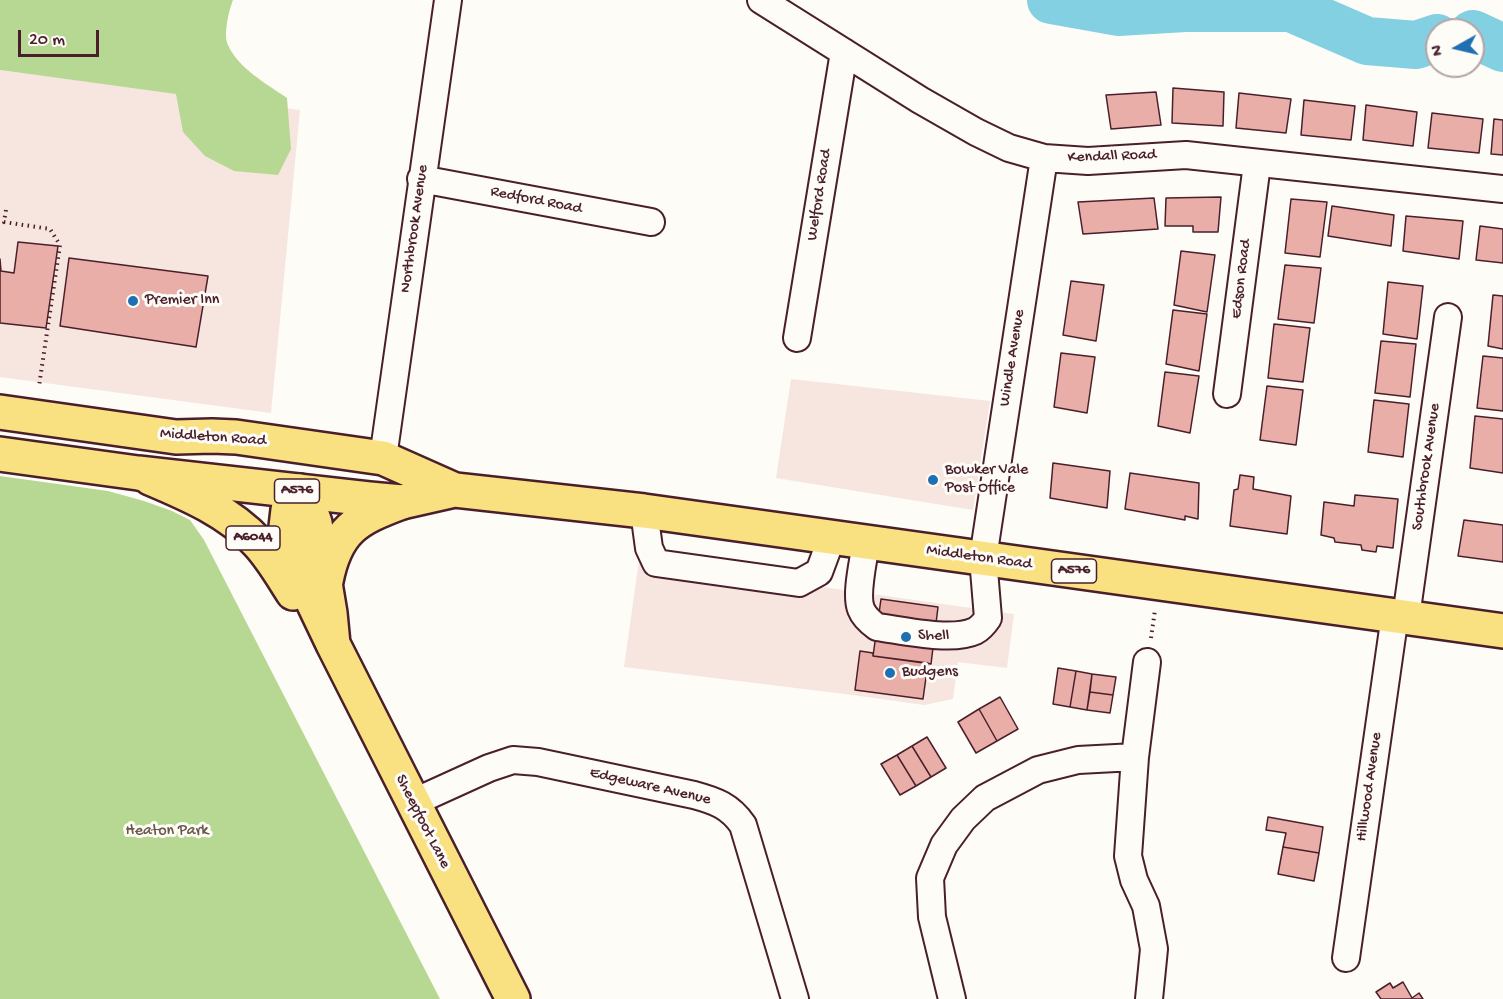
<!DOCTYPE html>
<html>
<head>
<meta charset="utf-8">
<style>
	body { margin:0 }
	#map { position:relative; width:1503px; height:999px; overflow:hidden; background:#fdfcf7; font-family:"Gochi Hand",sans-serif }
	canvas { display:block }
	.north { position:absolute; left:1425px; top:18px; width:60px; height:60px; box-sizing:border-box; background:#fdfcf7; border:2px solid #b5a4a5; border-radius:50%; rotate:262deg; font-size:16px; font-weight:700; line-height:24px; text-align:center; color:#4a1f2b }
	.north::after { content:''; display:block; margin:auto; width:21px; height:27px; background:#1f6fb2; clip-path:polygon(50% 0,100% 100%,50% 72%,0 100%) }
	.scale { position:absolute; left:18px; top:30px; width:81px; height:27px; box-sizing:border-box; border:3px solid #4a1f2b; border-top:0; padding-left:8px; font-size:18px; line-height:21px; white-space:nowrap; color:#4a1f2b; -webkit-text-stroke:4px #fdfcf7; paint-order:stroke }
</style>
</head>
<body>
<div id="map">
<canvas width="1503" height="999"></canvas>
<div class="north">N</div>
<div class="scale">20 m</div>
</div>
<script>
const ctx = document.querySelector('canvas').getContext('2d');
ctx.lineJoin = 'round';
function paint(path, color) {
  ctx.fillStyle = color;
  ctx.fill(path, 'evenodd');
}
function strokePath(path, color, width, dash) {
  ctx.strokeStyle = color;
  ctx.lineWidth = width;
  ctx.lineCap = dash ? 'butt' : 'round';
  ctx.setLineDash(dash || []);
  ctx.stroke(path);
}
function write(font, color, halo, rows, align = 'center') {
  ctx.font = font + ' "Gochi Hand",sans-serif';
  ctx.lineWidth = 6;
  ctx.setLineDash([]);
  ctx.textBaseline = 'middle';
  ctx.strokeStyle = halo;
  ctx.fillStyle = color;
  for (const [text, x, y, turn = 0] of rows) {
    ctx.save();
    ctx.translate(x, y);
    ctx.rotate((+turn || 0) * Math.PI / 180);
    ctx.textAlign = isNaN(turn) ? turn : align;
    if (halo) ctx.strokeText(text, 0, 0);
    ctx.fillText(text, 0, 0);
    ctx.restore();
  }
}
const built = new Path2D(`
	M0 70 300 110 271 413 0 377Z
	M791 379 990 401 973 510 776 478Z
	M639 561 1014 614 1007 668 958 662 953 699 924 705 853 695 624 667Z`);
const green = new Path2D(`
	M0 0H233C229 10 223 35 228 45 238 68 267 84 287 98L291 149 278 175 234 171 205 156 183 132 176 94 0 70Z
	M0 476 108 491 144 501 172 511 190 520 204 540 440 999H0Z`);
const river = new Path2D(`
	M1051 0 1118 12 1185 8H1291L1367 41 1416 45 1437 38
	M1473 34 1503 48`);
const building = new Path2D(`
	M1173 88 1224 92 1223 126 1172 123Z
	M1156 92 1161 125 1111 129 1106 95Z
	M1239 93 1291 99 1286 133 1236 128Z
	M1304 100 1355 106 1351 140 1301 135Z
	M1366 105 1417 112 1413 146 1363 140Z
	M1432 113 1483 119 1479 153 1428 148Z
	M1494 119 1503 120V155L1491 154Z
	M1221 197 1218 232H1193V226H1165L1166 198Z
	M1154 198 1158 229 1083 234 1078 202Z
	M1291 199 1327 202 1320 257 1285 253Z
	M1332 206 1394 215 1391 246 1328 236Z
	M1406 216 1463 221 1459 259 1403 251Z
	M1480 226 1503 229V263L1476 260Z
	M18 242 58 246 46 328 0 323V259L1 271 14 273Z
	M1181 251 1215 255 1207 312 1174 305Z
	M69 258 208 276 196 347 60 326Z
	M1285 265 1321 268 1314 323 1278 319Z
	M1071 281 1104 285 1096 341 1063 335Z
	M1388 282 1423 286 1417 339 1383 334Z
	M1493 295 1503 296V349L1488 346Z
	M1173 310 1207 314 1199 371 1166 364Z
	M1274 324 1310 328 1303 382 1268 378Z
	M1381 341 1416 344 1410 397 1375 393Z
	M1061 353 1095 357 1087 413 1054 407Z
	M1483 356 1503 358V411L1477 408Z
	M1165 372 1199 376 1190 433 1158 426Z
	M1267 386 1303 390 1296 445 1260 440Z
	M1374 400 1409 404 1403 457 1368 452Z
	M1475 416 1503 419V473L1470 468Z
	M1053 463 1110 471 1107 508 1050 498Z
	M1130 473 1199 483 1198 519 1185 516V520L1125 509Z
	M1240 475 1254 477 1253 489 1291 496 1287 534 1230 526 1234 490 1238 489Z
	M1355 495 1398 499 1393 548 1377 546 1376 552 1362 550 1361 545 1335 542 1334 538 1321 535 1324 502 1354 506Z
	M1464 520 1503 525V562L1458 556Z
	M881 599 938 607 931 664 873 656Z
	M860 651 873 653V656L928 663 923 699 855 690Z
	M1058 668 1076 671 1070 707 1053 704Z
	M1076 671 1092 674 1087 710 1070 707Z
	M1092 674 1116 677 1113 695 1090 692Z
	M1090 692 1113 695 1110 713 1087 710Z
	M1000 697 1018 729 997 741 979 709Z
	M979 709 997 741 976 753 958 722Z
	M927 737 946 768 931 777 912 746Z
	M912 746 931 777 916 786 897 755Z
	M897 755 916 786 900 795 881 764Z
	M1268 817 1323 827 1319 853 1283 847 1286 833 1266 830Z
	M1283 847 1319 853 1314 881 1278 874Z
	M1403 982 1412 998 1419 993 1423 999H1381L1376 992 1390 983 1393 988Z`);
const path = new Path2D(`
	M6 210 4 222 50 229 60 245 39 386
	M1151 638 1155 610`);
const minor = new Path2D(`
	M761 0 920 100 976 132 1009 148 1044 158 1088 161 1186 155 1503 189
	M421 179 651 222
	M797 338 844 52
	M1227 394 1257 164
	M383 458 448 0
	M644 511 649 548 656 563 799 583 819 572 832 537
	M866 542C864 559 855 594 861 609 864 617 870 622 877 627 901 630 952 642 975 631 981 628 984 624 988 618L983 558 1044 158
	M1406 617 1448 317
	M1135 757 1147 662
	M412 803 489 768 513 760 538 762 694 795C716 801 730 806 743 825L795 999
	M1346 958 1395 615
	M952 999 932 917 930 878 944 845 963 819 985 798 1038 770 1078 760 1135 757 1128 856 1134 880 1146 906 1154 949 1149 999`);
const major = new Path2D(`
	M150 478C188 494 230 512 258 543 272 558 282 576 293 593
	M326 581C336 530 356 519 402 502
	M333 644 330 613 315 523 309 506 299 491 288 510 286 527 289 541 301 577 333 644 513 999`);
const highway = new Path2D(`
	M0 412 176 437 212 436 236 437 383 458 455 490 644 511 1503 631
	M0 454 138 473 369 499 402 502 455 490`);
const markers = [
	[133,301,6,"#1f6fb2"],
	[933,480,6,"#1f6fb2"],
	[906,637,6,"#1f6fb2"],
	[890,673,6,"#1f6fb2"]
];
const shields = [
	[297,491,45],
	[253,538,54],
	[1074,571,45]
];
const shieldNames = [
	["A576",297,491],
	["A6044",253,538],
	["A576",1074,571]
];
const streetNames = [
	["Kendall Road",1112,157,-2],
	["Welford Road",820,195,-81],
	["Redford Road",536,201,11],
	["Northbrook Avenue",415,229,-82],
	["Edson Road",1242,279,-83],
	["Windle Avenue",1013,358,-81],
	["Middleton Road",213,438,4],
	["Southbrook Avenue",1427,467,-82],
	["Middleton Road",979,558,8],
	["Edgeware Avenue",650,787,13],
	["Hillwood Avenue",1370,787,-82],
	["Sheepfoot Lane",422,822,63]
];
const poiNames = [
	["Premier Inn",145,301],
	["Bowker Vale",945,471],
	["Post Office",945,489],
	["Shell",918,637],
	["Budgens",902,673]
];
const parkNames = [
	["Heaton Park",167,832]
];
paint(built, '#f7e5df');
paint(green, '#b7d892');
strokePath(river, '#83d0e2', 48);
paint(building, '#e8aea7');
strokePath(building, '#4a1f2b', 1.5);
strokePath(minor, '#4a1f2b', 30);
strokePath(major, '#4a1f2b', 38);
strokePath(highway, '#4a1f2b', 38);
strokePath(path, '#4a1f2b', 4, [1.5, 4.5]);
strokePath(minor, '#fdfcf7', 26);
strokePath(major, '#f9e181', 33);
strokePath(highway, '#f9e181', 33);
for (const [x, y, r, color] of markers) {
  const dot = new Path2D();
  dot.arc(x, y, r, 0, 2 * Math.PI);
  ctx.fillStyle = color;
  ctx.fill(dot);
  strokePath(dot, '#fdfcf7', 2);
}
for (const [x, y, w] of shields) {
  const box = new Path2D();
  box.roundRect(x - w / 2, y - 12, w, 24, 4.5);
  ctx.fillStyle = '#fdfcf7';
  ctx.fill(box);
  strokePath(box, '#4a1f2b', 1.5);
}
write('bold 15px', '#4a1f2b', null, shieldNames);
write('16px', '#4a1f2b', '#fdfcf7', streetNames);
write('16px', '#4a1f2b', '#fdfcf7', poiNames, 'left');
write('16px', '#6b564a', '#fdfcf7', parkNames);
</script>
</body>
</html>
